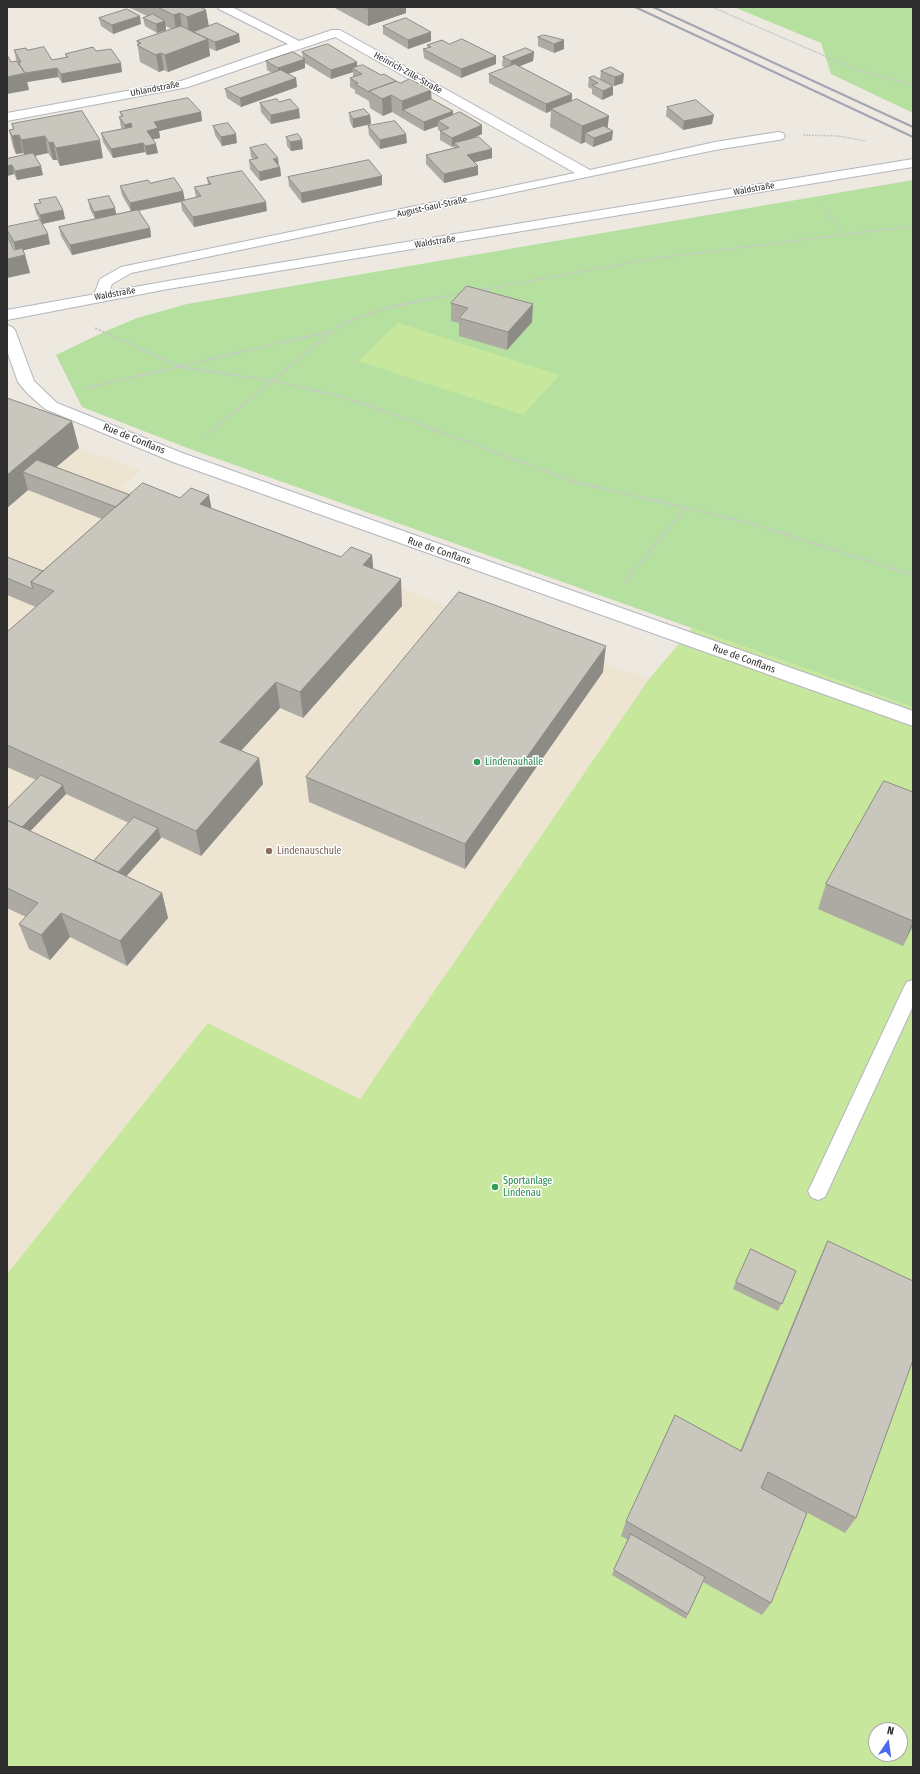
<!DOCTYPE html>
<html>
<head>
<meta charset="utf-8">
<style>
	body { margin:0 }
	#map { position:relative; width:920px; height:1774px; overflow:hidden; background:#ede8e0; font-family:"Fira Sans Condensed",sans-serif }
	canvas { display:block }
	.frame { position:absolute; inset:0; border:8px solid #2d2d2d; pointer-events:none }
	.north { position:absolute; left:868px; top:1722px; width:40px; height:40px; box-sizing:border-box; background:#fff; border:1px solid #ababab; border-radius:50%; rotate:13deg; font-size:11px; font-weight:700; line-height:16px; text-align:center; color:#2d2d2d }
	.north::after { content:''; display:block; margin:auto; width:14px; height:18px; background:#4a68f0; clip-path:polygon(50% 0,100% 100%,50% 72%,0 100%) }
</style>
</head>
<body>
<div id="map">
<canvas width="920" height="1774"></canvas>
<div class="frame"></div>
<div class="north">N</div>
</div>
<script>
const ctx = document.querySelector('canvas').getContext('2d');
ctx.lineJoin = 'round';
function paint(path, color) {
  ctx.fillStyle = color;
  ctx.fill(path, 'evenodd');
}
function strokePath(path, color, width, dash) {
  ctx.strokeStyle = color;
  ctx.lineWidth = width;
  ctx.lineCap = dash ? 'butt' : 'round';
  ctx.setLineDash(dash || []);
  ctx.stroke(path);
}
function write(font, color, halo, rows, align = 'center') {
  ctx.font = font + ' "Fira Sans Condensed",sans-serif';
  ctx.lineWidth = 3;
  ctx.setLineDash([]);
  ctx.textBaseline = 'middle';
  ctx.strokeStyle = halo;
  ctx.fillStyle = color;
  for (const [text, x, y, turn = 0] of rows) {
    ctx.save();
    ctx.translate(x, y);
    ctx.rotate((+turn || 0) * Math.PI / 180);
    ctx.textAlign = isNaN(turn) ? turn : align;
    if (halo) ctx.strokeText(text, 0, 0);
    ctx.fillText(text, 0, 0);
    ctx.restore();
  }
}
const education = new Path2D(`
	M7 422 141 470 122 487 649 679 360 1099 208 1023 7 1274Z`);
const green = new Path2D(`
	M734 7H913V113L831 74 821 43Z
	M913 180V707L190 449 82 407 56 355 104 332 137 318 187 304Z`);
const pitch = new Path2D(`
	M398 323 560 375 523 415 358 361Z
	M692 628 913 707V1767H7V1274L208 1023 360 1099 649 679ZM876 1730H900V1754H876Z`);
const pathFar1 = new Path2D(`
	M712 7 857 70 913 85
	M803 135 838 136 866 141
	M823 207 843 235
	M486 289 651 259 913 226`);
const path = new Path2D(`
	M480 290 491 288
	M95 328 180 367 274 381 335 395 373 407 575 482 750 523 913 575
	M86 388 332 331C371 307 417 302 462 293
	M206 435 332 332
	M624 583 686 507`);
const service = new Path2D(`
	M913 980V1006L825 1197 818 1200 811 1197 808 1191 811 1185 904 987 907 982Z`);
const minor = new Path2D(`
	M217 7H232L299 41 332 30H340L590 170 715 142 778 132 783 133 785 136 783 139 778 140 715 150 131 273 112 284 106 300 101 302 96 300 93 297 100 279 121 267 575 173 335 37 188 87 7 121V113L181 81 288 44 219 9Z
	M7 325 12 327 15 330 34 381 57 403 185 454 913 711V726L173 462 45 409 27 393 18 382 7 351Z`);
const secondary = new Path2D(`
	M913 159V167L168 289 7 320V310L168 281Z`);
const rail = new Path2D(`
	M635 7 913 137
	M653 7 913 127`);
const wall = new Path2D(`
	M130 7H200L208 26 240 42 216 51 209 48 210 56 168 72 164 70 159 72 140 62 137 41 171 29 166 26V30L157 33 145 26 143 18 147 16 130 8Z
	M333 7H406V13L368 26Z
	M99 18 141 24 113 34 101 26Z
	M383 26 431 32V41L408 49 383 34Z
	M538 37 564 40V49L554 53 538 46Z
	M449 44 496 56V64L461 78 424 58 423 49 428 48 427 45Z
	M14 50H27L52 60 66 57 65 54 96 51 122 72 62 83 58 77 27 82 29 90 11 62 17 61 16 59Z
	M302 52 357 62V67L381 75 396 81 431 99 453 111V115L482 125V134L470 139 492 158 475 162 478 166V175L444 183 426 164V155L454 148V146L452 147 440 140V131L438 130V126L424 131 392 112 383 116 370 108 369 101 355 93V90L350 87V78L353 77V72L331 79 305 63V68L288 74 296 78 297 87 241 107 227 98 225 89 272 73 267 70 266 61 303 58Z
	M534 52 533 61 519 66 572 94V101L608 128 612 140 593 147 585 142 581 144 550 127 551 111 546 113 489 83V74L506 68 502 66 503 57Z
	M611 67 623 83 614 86 600 80 601 71Z
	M594 76 613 95 602 100 592 94V89L588 87 589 78Z
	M260 103 300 118 271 124 261 112Z
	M667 107 712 124 683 130 666 116Z
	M120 112H201L202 121 159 131 160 138 153 139 158 153 147 155 145 152 113 158 103 142 101 133 122 129 121 127 119 117H121Z
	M349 113 370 115 371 124 353 128 350 122Z
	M12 124 103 158 60 166 57 160H53L48 153 35 156 43 175 17 180 14 174 7 176V157L8 158 24 155 23 153 16 154 13 147 9 130 13 129Z
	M213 126 237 143 222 146 215 135Z
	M368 126 407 143 380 149 369 135Z
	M286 137 303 149 291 151 287 146Z
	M250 148 280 167 281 176 260 181 250 169 249 160 253 159 251 157Z
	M382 176V185L302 203 289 186 288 177Z
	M207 178 267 211 194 227 182 210 181 202 139 211 150 228 151 237 72 255 61 236 59 227 95 219 90 209 88 200 117 214 131 211 122 195 120 186 150 183 183 191 184 200 196 197 194 187 208 185Z
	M39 200 63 210 65 219 42 224 36 213 34 204 40 203Z
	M7 227 50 244 23 250 25 255 30 273 14 250H15L8 237 7 232Z
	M451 303 532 322 507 350 459 336V323L451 321Z
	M7 398 79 448 56 467 130 495 180 498 211 508 341 557 372 555 373 569 402 606 303 718 280 708 241 751 263 784 201 856 161 837 126 876 162 893 168 918 127 966 70 937 50 960 29 949 19 924 26 917 7 908V809L36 780 7 767V632L36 607 7 595V557L43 571 102 519 28 490 7 508ZM66 794 129 823 94 861 30 831Z
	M603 672 465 869 309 802 306 777Z
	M913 792V925L903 946 818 909 826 884Z
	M828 1241 856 1518 845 1533 797 1507 771 1603 762 1615 703 1582 686 1619 612 1575 614 1570 628 1540 621 1536 626 1521 740 1451 818 1262Z
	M796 1271 778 1311 733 1289 736 1282Z`);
const shadedWall = new Path2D(`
	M374 7H406V13L368 26V9Z
	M206 10 209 27 189 34 187 17Z
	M180 13 182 30 176 32 174 15Z
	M140 16 141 24 113 34 112 25Z
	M165 21 166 30 157 33 156 24Z
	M431 32V41L408 49V40Z
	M239 34 240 42 216 51 215 42Z
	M208 39 210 56 168 72 165 55Z
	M564 40V49L554 53V44Z
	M534 52 533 61 510 70 511 61Z
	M161 53 164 70 159 72 156 55Z
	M496 56V64L461 78V69Z
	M305 59V68L279 77 278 68Z
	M357 62V70L352 68 353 72 331 79V70Z
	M121 63 122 72 62 83 61 74Z
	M57 68 58 77 27 82 29 90 7 94V77Z
	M624 74 623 83 614 86 615 77Z
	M296 78 297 87 241 107 240 98Z
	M613 86V95L602 100 603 91Z
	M431 90 432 108 403 110V119L402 101Z
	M572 94 571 103 551 109V111L546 113V104Z
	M391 95 392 112 383 116 382 99Z
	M299 109 300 118 271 124V115Z
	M453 111V120L438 121V126L424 131V122Z
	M201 112 202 121 159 131 160 138 149 140 147 131 154 122Z
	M370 115 371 124 353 128V119Z
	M714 115 712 124 683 130 684 121Z
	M609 116 607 133 613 131 612 140 593 147 594 138 585 133V142L581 144 582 126Z
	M131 123 132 133 126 134 125 125Z
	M482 125V134L457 145 454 143V146L452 147V138Z
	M236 134 237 143 222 146 221 137Z
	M406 134 407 143 380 149V140Z
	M19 135 23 153 16 154 12 136Z
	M45 136 48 153 25 158 21 140Z
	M100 140 103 158 60 166 56 148Z
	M302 140 303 149 291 151 290 142Z
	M53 142 57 160H53L49 143Z
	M143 143 145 152 113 158 111 149Z
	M156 144 158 153 147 155 145 146Z
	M492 149V158L467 164V155Z
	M278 158 279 167 273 159Z
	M12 165 14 174 7 176V166Z
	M41 166 43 175 17 180 15 171Z
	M478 166V175L444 183V174Z
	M280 167 281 176 260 181 259 172Z
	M382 176V185L302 203 301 193Z
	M183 191 185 201 131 212 130 203Z
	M266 202 267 211 194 227 193 217Z
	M115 208 117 217 96 221 94 212Z
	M63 210 65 219 42 224 40 215Z
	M150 228 151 237 72 255 70 245Z
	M48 234 50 244 16 252 14 242Z
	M25 255 30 273 7 278V259Z
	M533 304 532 322 507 350 508 332Z
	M72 421 79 448 42 479 23 472 28 490 7 508V475Z
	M209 495 214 522 200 504Z
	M372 555 374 581 363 565Z
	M401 579 402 606 303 718 300 692Z
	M606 646 603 672 465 869V844Z
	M276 682 280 708 225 768 220 742Z
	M259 758 263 784 201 856 196 831Z
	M63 785 66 794 17 845 13 835Z
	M158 828 161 838 113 891 110 882Z
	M162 893 168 918 127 966 120 941Z
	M61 913 70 937 50 960 41 935Z
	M913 921V925L903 946Z`);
const building = new Path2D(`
	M158 7H200L206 10 187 17 180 13 174 15Z
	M364 7H374L368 9Z
	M127 9 140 16 112 25 99 18Z
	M153 14 165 21 156 24 143 18Z
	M406 18 431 32 408 40 383 26Z
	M217 23 239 34 215 42 193 32Z
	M181 26 208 39 165 55 161 53 156 55 137 45 141 43 137 41Z
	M544 35 564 40 554 44 538 37Z
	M462 39 496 56 461 69 423 49 431 47 427 45 442 40 449 44Z
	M328 44 357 62 331 70 302 52Z
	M44 47 52 60 68 57 65 54 93 47 96 51 111 49 121 63 61 74 57 68 25 73 18 63 21 62 14 50 26 48 27 50Z
	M526 48 534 52 511 61 503 57Z
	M293 52 305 59 278 68 266 61Z
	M7 55 11 62 17 61 25 73 7 77Z
	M515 64 572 94 546 104 489 74Z
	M363 65 381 75 384 74 396 81 369 91V92L355 84 358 83 350 78 362 74 352 68Z
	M611 67 624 74 615 77 601 71Z
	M281 70 296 78 240 98 225 89Z
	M594 76 613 86 603 91 592 85 598 83 589 78Z
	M410 79 431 90 402 101 391 95 382 99 369 91 396 81 400 83Z
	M188 98 201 112 154 122 158 128 147 131 156 144 145 146 143 143 111 149 101 133 132 127 131 123 125 125 119 117 123 116 120 112Z
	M277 99 279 102 290 99 299 109 271 115 260 103Z
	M431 99 453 111 424 122 403 110Z
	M577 99 609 116 582 126 551 109Z
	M696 100 714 115 684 121 667 107Z
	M364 109 370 115 353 119 349 113Z
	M82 111 100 140 56 148 53 142 49 143 45 136 21 140 19 135 12 136 9 130 14 129 12 124Z
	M460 112 482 125 452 138 440 131 449 128 438 121Z
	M395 121 406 134 380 140 368 126Z
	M228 123 236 134 221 137 213 126Z
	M604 126 613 131 594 138 585 133Z
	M298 134 302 140 290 142 286 137Z
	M479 137 492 149 467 155 478 166 444 174 426 155 459 147 454 143Z
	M266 144 278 158 273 159 280 167 259 172 249 160 258 158 250 148Z
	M33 153 41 166 15 171 12 165 7 166V157L8 158Z
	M369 160 382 176 301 193 288 177Z
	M242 171 266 202 193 217 181 201 201 196 194 187 211 184 207 178Z
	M174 178 183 191 130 203 120 186 148 180 150 183Z
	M109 196 115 208 94 212 88 200Z
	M56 197 63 210 40 215 34 204 41 203 39 200Z
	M138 210 150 228 70 245 59 227Z
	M40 220 48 234 14 242 7 230V227Z
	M7 236 14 250 22 248 25 255 7 259Z
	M467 286 533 304 508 332 459 318 468 308 451 303Z
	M7 398 72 421 7 475Z
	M37 460 130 495 116 507 23 472Z
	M143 483 180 498 191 488 209 495 200 504 341 557 351 547 372 555 363 565 401 579 300 692 276 682 220 742 259 758 196 831 7 745V632L54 591 31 582Z
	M7 557 43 571 31 582 33 589 7 578Z
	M459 592 606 646 465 844 306 777Z
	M41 775 63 785 22 827 7 820V809Z
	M884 781 913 792V921L826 884Z
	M134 817 158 828 118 872 94 861Z
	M7 820 162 893 120 941 61 913 41 935 19 924 38 903 7 888Z
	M828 1241 913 1281V1360L856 1518 768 1472 761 1488 807 1513 771 1603 626 1521 675 1415 741 1451Z
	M751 1249 796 1271 782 1304 736 1282Z
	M631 1534 705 1577 688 1614 614 1570Z`);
const markers = [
	[477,762,4,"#2e9e5b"],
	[269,851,4,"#8d6e63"],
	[495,1187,4,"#2e9e5b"]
];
const farStreetnames = [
	["Heinrich-Zille-Straße",408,73,29],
	["Uhlandstraße",155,89,-11],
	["Waldstraße",754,189,-10],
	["August-Gaul-Straße",432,207,-12],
	["Waldstraße",435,242,-9],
	["Waldstraße",115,294,-10]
];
const streetNames = [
	["Rue de Conflans",134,439,22],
	["Rue de Conflans",439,551,19],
	["Rue de Conflans",744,659,20]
];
const leisureNames = [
	["Lindenauhalle",485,762],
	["Sportanlage",503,1181],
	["Lindenau",503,1193]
];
const educationNames = [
	["Lindenauschule",277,851]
];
paint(education, '#ede4d1');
paint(green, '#b5e0a0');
paint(pitch, '#c7e79c');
strokePath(service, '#b3b6bf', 2);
strokePath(minor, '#b3b6bf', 2);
strokePath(secondary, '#b3b6bf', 2);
strokePath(pathFar1, '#c8c8c8', 1.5, [2, 1]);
strokePath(path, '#c8c8c8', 2, [2.5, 1.5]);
paint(service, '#fff');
paint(minor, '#fff');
paint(secondary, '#fff');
strokePath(rail, '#a3a5b6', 2);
paint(wall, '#adaaa3');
paint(shadedWall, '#8d8b85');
paint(building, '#c9c6be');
strokePath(building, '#8d8b85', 1);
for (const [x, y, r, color] of markers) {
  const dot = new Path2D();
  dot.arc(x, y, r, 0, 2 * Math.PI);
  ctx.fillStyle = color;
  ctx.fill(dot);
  strokePath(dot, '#fff', 1.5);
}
write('9px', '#2d2d2d', '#fff', farStreetnames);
write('10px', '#2d2d2d', '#fff', streetNames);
write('10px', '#27864d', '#fff', leisureNames, 'left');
write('10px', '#785e54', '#fff', educationNames, 'left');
</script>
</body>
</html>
